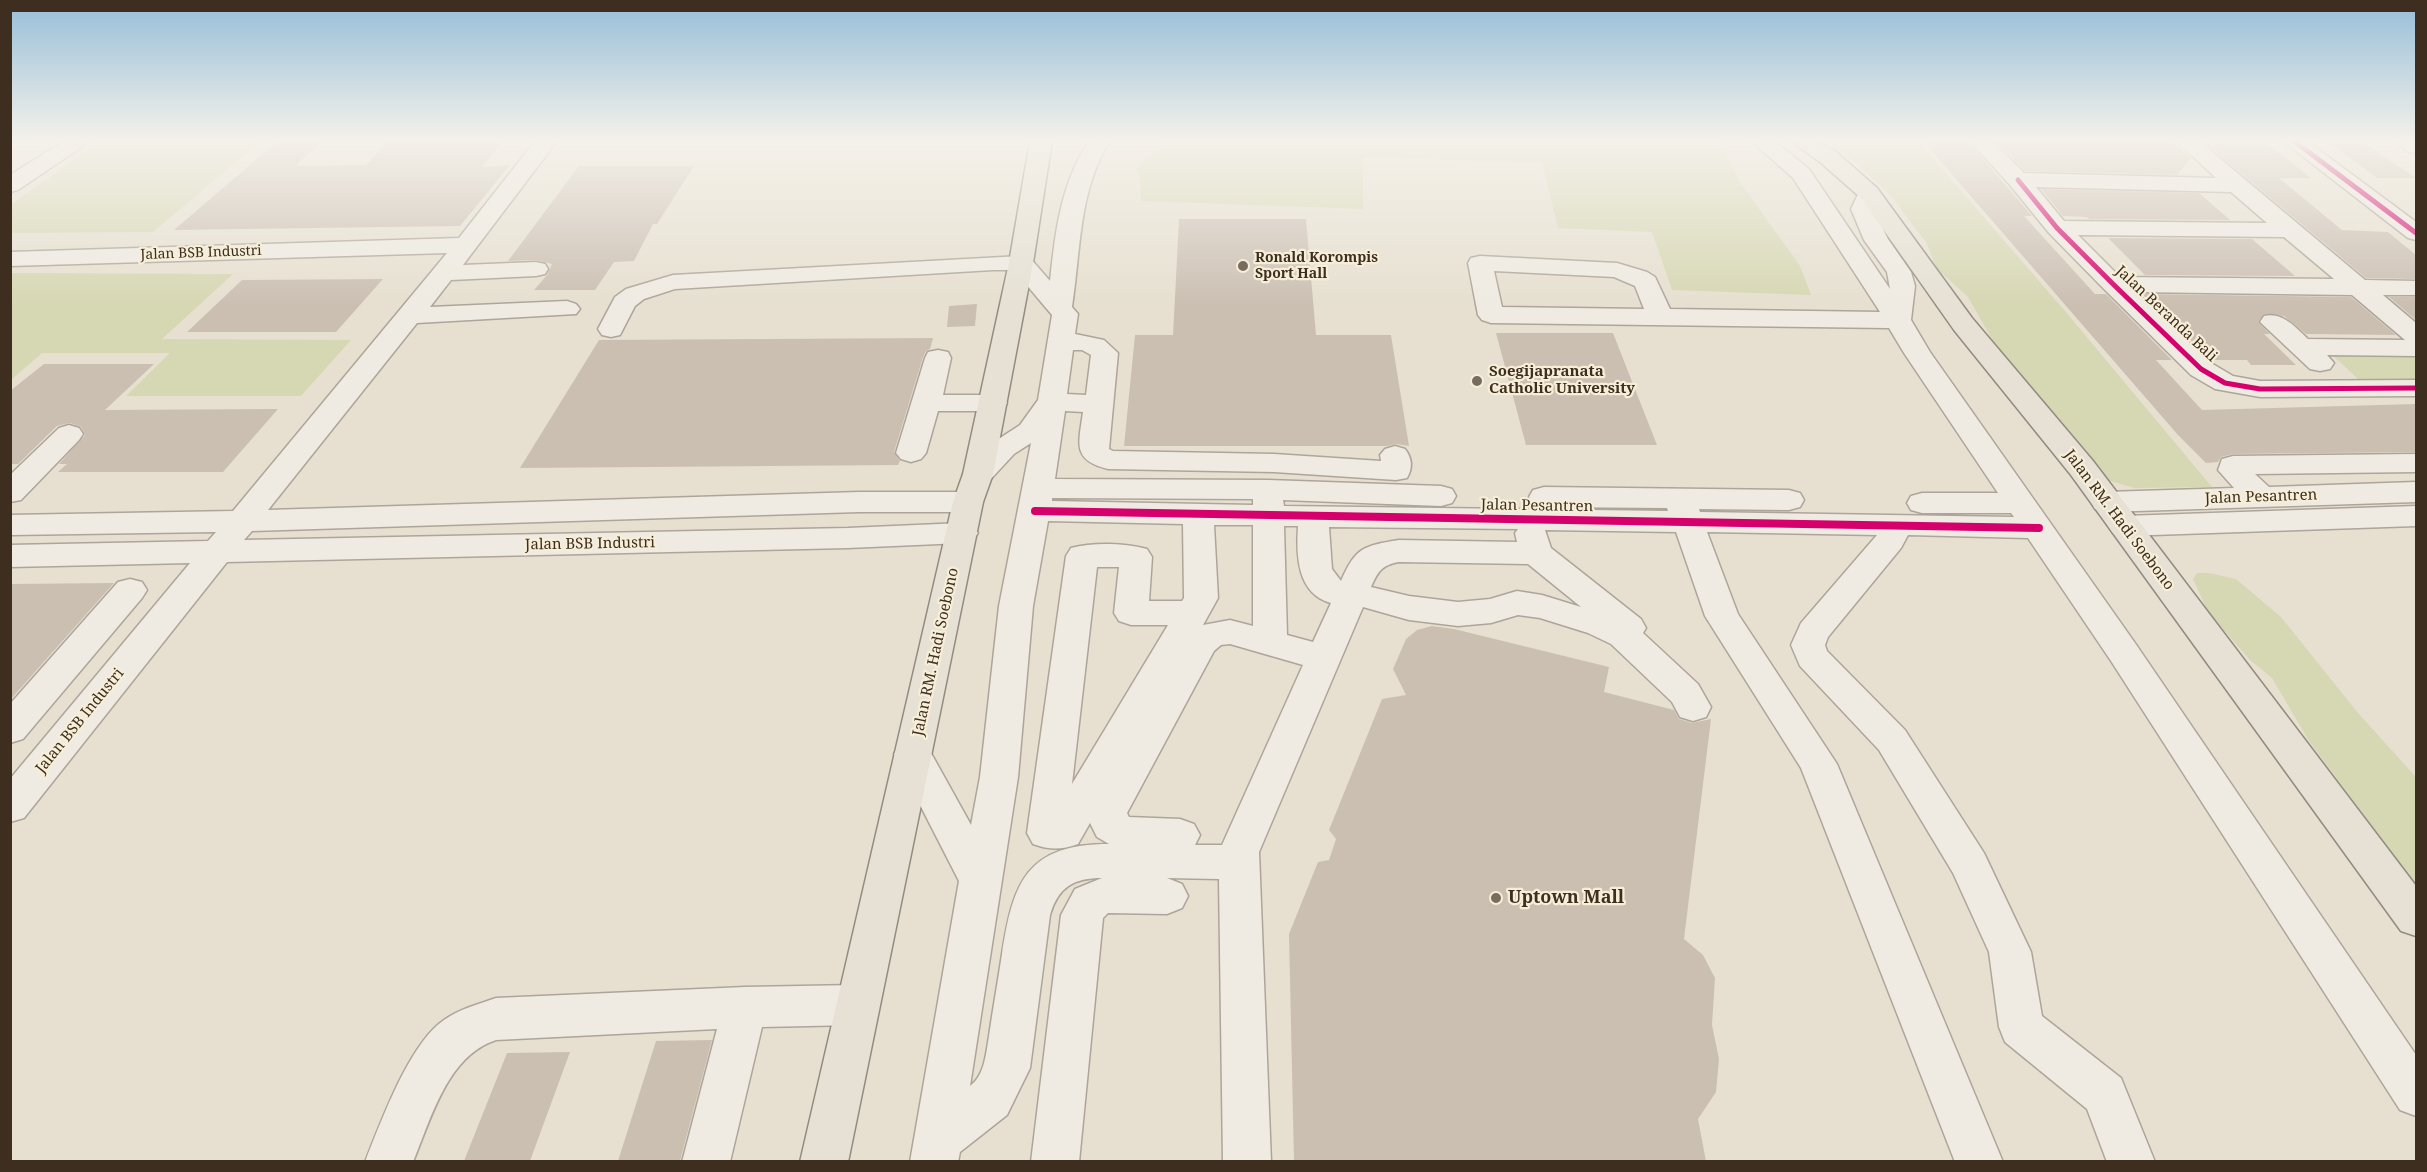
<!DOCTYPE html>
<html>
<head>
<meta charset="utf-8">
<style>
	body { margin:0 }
	#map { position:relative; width:2427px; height:1172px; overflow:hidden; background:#e7e0d1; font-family:"Noto Serif",serif }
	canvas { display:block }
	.frame { position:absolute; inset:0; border:12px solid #3d2e20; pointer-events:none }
</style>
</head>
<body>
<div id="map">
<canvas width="2427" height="1172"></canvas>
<div class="frame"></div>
</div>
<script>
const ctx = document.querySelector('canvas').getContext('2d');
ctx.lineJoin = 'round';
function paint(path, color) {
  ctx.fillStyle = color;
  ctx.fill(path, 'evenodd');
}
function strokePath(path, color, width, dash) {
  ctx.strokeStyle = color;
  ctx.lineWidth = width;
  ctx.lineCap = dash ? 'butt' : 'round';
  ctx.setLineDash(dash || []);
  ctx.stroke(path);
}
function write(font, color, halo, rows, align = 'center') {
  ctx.font = font + ' "Noto Serif",serif';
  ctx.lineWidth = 4.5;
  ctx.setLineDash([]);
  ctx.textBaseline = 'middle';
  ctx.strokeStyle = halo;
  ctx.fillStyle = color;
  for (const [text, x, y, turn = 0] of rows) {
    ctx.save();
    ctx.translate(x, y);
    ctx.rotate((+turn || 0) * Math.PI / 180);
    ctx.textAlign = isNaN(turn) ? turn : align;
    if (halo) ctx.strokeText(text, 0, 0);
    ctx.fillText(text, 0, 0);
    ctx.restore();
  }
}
const green = new Path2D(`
	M100 141H261L153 232 11 233V205Z
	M1171 141H1714L1725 152 1740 182 1800 266 1811 295 1672 290 1652 232 1558 228 1542 163 1363 157V209L1141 201 1140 177 1136 170 1148 156Z
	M1822 141H1918L2065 311 2212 487 2134 488 2104 479 2091 458 2084 453 2002 357 1968 297 1937 269 1927 244 1892 197 1856 163Z
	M11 273 233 274 162 339 351 340 301 396H126L170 353H42L11 380Z
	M2327 350 2416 351V380L2358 379Z
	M2197 573H2209L2236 579 2281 617 2358 713 2416 777V885L2309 741 2272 678 2250 660 2208 612 2193 579Z`);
const building = new Path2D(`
	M278 141H323L295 166 366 165 388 141H503L482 167 510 165 460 226 174 230Z
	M1923 141H1968L2032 216H2024L2095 294H2106L2172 360H2156L2202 410 2416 404V452L2233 454 2221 457 2218 462 2206 463 2178 435Z
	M1995 141H2153L2175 144 2191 158 2177 175 2025 171Z
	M2206 144 2269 145 2311 178H2279L2342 230 2388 232 2416 255V279L2366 278Z
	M2331 144H2365L2416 178H2377Z
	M579 166H694L657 224H653L634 261 614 262 595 290H534L547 275 552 264 536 260 508 261Z
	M2041 189 2199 193 2230 220 2089 219 2087 217 2063 216Z
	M1179 219H1306L1316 335H1391L1409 446 1396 444 1387 446H1124L1135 335H1173Z
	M2108 238 2252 239 2295 276 2145 275Z
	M383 279 336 332H187L242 280Z
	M2142 294 2351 297 2396 335 2306 334 2284 316 2264 314 2258 322 2270 334H2264L2296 365H2251L2247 360H2211Z
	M2389 297H2416V320Z
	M977 304 975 326 947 327 949 306Z
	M1496 333H1613L1657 445H1526Z
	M933 338 930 349 926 351 923 357 894 452 900 461 898 465 520 468 599 340Z
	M44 364H154L105 410 278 409 223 472H58L67 464H59L85 435 81 427 70 423 57 426 18 464H10V391Z
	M114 583 10 700V584Z
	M1432 626 1454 629 1609 667 1604 692 1674 710 1679 719 1692 723 1711 719 1684 939 1703 955 1715 978 1712 1025 1719 1059 1716 1092 1698 1119 1706 1161H1294L1289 934 1318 862 1329 860 1336 839 1329 830 1382 699 1406 695 1393 669 1406 639 1417 630Z
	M712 1040 680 1161H618L656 1041Z
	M570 1052 530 1161H464L507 1053Z`);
const minor = new Path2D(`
	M64 141 87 142 83 146 18 190 10 192V175Z
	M535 141H557L463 265 536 262 545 264 548 269 545 274 536 276 451 280 430 307 567 301 576 304 580 309 576 314 417 323 268 510 859 492H968L979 495 983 502 979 509 968 512H859L252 531 244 540 848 528 962 523 973 526 978 533 973 540 962 543 848 548 227 562 24 818 10 822V779L190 563 10 567V545L208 541 216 532 10 535V515L233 511 447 253 10 266V252L459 238Z
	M1089 141H1110C1078 191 1081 250 1072 307L1078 314 1075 334 1104 340 1118 353 1109 449 1113 451 1274 454 1381 461 1380 455 1385 449 1395 446 1405 449C1412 458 1413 468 1407 478L1396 480 1274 472 1108 469C1071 460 1079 443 1083 412L1065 411 1055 479 1268 480 1441 486 1452 489 1456 496 1452 503 1441 506 1283 500 1284 506 1668 511 1667 508 1544 507 1533 504 1529 497 1533 490 1544 487 1789 490 1800 493 1804 500 1800 507 1789 510 1699 509 1700 512 2014 517 2011 513H1922L1911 510 1907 503 1911 496 1922 493H1998L1904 353 1889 328 1491 323 1482 320 1478 315 1468 263 1471 258 1480 256 1617 263 1647 272 1655 277 1670 309 1880 312 1793 178 1751 141H1774L1809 169 1890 289 1887 272 1864 240 1851 209 1861 188 1869 186 1877 188 1880 193 1873 209 1888 239 1911 272 1915 286 1911 320 1930 352 2135 643 2416 1055V1116L2400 1110 2111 661 2028 538 1908 535 1901 548 1828 637 1825 645 1827 651 1905 730 1984 853 2031 952 2042 1016 2121 1078 2155 1162H2107L2087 1109 2005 1042 1999 1027 1989 952 1953 873 1879 750 1800 666 1791 645 1801 623 1877 535 1707 532 1738 614 1837 764 2003 1162H1955L1801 768 1705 616 1676 532 1545 530 1551 548 1641 619 1646 628 1643 633 1698 684 1711 707 1706 717 1693 721 1680 717 1672 702 1611 644 1588 633 1540 618 1518 615 1491 623 1458 626 1409 620 1363 607 1259 852 1271 1162H1223L1219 879 1167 878 1182 884 1188 896 1182 908 1167 914 1108 913 1103 918 1079 1162H1031L1061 915 1075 889 1102 878C1074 878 1058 887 1050 915L1030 1068 1007 1115 960 1152 958 1162H910L959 881 894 754 900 744 913 739 926 744 971 825 980 777 999 606 1031 443 1014 454 989 481 978 483 967 481 963 474 994 442 1020 425 1038 400 1052 315 1014 270H993L675 289 644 299 635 306 620 335 611 337 602 335 598 329 615 297 626 289 673 275 1021 256 1030 258 1050 281C1055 233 1061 182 1089 141ZM1494 271 1614 277 1635 286 1644 309 1502 307ZM1073 350H1082L1091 355 1086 395 1067 394ZM1052 498 1253 499V505L1052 501ZM1048 521 1183 524 1184 598 1182 601H1149L1152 557 1147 549C1125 543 1093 542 1071 548L1066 556 1027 833 1033 844C1050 850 1061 850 1078 844L1090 823 1097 837 1109 844C1027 844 1013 882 1002 954 998 981 993 1008 989 1036 986 1053 985 1075 970 1086L1018 777 1033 606ZM1214 525H1253V626L1230 620 1203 625 1218 598ZM1284 526H1298C1296 555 1297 594 1331 603L1313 642 1287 635ZM1329 527 1518 529 1515 533 1517 542 1399 540C1363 546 1356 547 1341 581L1332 569ZM1399 562 1528 564 1581 607 1542 595 1517 591 1490 599 1458 602 1409 596 1371 587C1378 571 1382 565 1399 562ZM1097 567H1119L1114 613 1119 621 1131 625H1168L1072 784ZM1230 644 1303 665 1222 845H1195L1200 835 1194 824 1180 819 1129 817 1127 813 1214 651 1221 645Z
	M1970 141H1992L2024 173 2216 178 2176 141H2199L2365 280 2416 281V295H2383L2416 323V356L2327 355 2334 363 2330 369 2320 371 2310 369 2260 322 2264 316C2283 312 2295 327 2308 339L2405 340 2352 295 2136 292 2211 363 2233 376 2260 381 2416 380V396L2260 397 2215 389 2191 375 2104 289 2049 233 2010 185ZM2036 187 2231 192 2267 223 2064 221ZM2078 235 2284 237 2334 279 2120 277Z
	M2283 141H2307L2416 222V240L2408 238Z
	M2396 141H2416V153L2408 152Z
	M938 350 948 352 951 358 943 395H993L1003 397 1007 403 1003 409 993 411H938L926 453 921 459 911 462 901 459 896 453 925 358 928 352Z
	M69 425 79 428 83 434 79 440 21 500 10 502V475L59 428Z
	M2416 454V472L2255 474 2269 487 2416 482V502L2106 512 2095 509 2091 502 2095 495 2106 492 2234 488 2218 470 2222 459 2233 456Z
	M2416 506V526L2124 536 2113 533 2108 526 2113 519 2124 516Z
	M130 579 142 582 147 590 142 598 23 739 10 743V704L118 582Z
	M855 985 871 991 877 1005 871 1019 855 1025 762 1027 730 1162H682L717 1029 496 1040C447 1056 431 1119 413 1162H365C381 1122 409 1044 444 1020 459 1009 479 1004 496 998L745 987Z`);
const major = new Path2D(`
	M1030 141H1052L1033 263 993 474 983 502 848 1162H800L953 502 963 474 1009 263Z
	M1793 141H1817L1836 152 1877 188 1972 318 2093 461 2416 886V936L2401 931 2071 475 1954 330 1861 198 1820 162 1796 145Z`);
const cyclewayFar1 = new Path2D(`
	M2294 141 2416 233
	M2018 180 2057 228 2113 284 2201 369 2225 383 2260 389 2416 388`);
const cycleway = new Path2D(`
	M1035 511 2039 528`);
const markers = [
	[1243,266,6,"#786c5e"],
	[1477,381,6,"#786c5e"],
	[1496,898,6,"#786c5e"]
];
const farStreetnames = [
	["Jalan BSB Industri",201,253,-2]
];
const farPoinames = [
	["Ronald Korompis",1255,258],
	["Sport Hall",1255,274]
];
const streetNames = [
	["Jalan Beranda Bali",2166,314,43],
	["Jalan Pesantren",2261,497,-2],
	["Jalan Pesantren",1537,506,1],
	["Jalan RM. Hadi Soebono",2119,520,53],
	["Jalan BSB Industri",590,544,-1],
	["Jalan RM. Hadi Soebono",936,652,-78],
	["Jalan BSB Industri",80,721,-51]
];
const poiNames = [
	["Soegijapranata",1489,372],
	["Catholic University",1489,389]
];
const nearPoinames = [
	["Uptown Mall",1508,898]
];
paint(green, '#d6d7b3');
paint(building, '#cbbfb2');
strokePath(minor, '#ada599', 3);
strokePath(major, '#928b80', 3);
paint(minor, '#efebe3');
paint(major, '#e6e1d4');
strokePath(cyclewayFar1, '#d6006c', 5);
strokePath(cycleway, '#d6006c', 8);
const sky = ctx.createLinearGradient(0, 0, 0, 305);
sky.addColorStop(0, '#96bed9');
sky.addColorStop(0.46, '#f4f1ea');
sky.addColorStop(1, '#f4f1ea00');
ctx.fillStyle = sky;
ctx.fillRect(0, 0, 2427, 305);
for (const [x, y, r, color] of markers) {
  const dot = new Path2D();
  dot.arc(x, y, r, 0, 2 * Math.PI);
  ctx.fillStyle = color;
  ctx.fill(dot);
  strokePath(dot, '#f7eed8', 2);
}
write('14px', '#3d2e20', '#f7eed8', farStreetnames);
write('bold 14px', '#3d2e20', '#f7eed8', farPoinames, 'left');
write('15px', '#3d2e20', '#f7eed8', streetNames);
write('bold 15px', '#3d2e20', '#f7eed8', poiNames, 'left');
write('bold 18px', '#3d2e20', '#f7eed8', nearPoinames, 'left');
</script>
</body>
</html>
